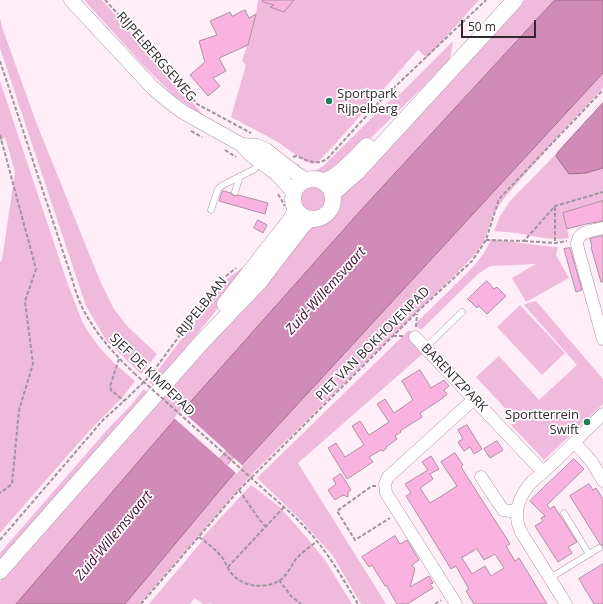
<!DOCTYPE html>
<html>
<head>
<meta charset="utf-8">
<style>
	body { margin:0 }
	#map { position:relative; width:603px; height:604px; overflow:hidden; background:#ffeef8; font-family:"Open Sans",sans-serif }
	canvas { display:block }
	.scale { position:absolute; left:461px; top:20px; width:75px; height:18px; box-sizing:border-box; border:2px solid #31272d; border-top:0; padding-left:5px; font-size:12px; line-height:14px; white-space:nowrap; color:#31272d; -webkit-text-stroke:3px #fff; paint-order:stroke }
</style>
</head>
<body>
<div id="map">
<canvas width="603" height="604"></canvas>
<div class="scale">50 m</div>
</div>
<script>
const ctx = document.querySelector('canvas').getContext('2d');
ctx.lineJoin = 'round';
function paint(path, color) {
  ctx.fillStyle = color;
  ctx.fill(path, 'evenodd');
}
function strokePath(path, color, width, dash) {
  ctx.strokeStyle = color;
  ctx.lineWidth = width;
  ctx.lineCap = dash ? 'butt' : 'round';
  ctx.setLineDash(dash || []);
  ctx.stroke(path);
}
function write(font, color, halo, rows, align = 'center') {
  ctx.font = font + ' "Open Sans",sans-serif';
  ctx.lineWidth = 3.5;
  ctx.setLineDash([]);
  ctx.textBaseline = 'middle';
  ctx.strokeStyle = halo;
  ctx.fillStyle = color;
  for (const [text, x, y, turn = 0] of rows) {
    ctx.save();
    ctx.translate(x, y);
    ctx.rotate((+turn || 0) * Math.PI / 180);
    ctx.textAlign = isNaN(turn) ? turn : align;
    if (halo) ctx.strokeText(text, 0, 0);
    ctx.fillText(text, 0, 0);
    ctx.restore();
  }
}
const green = new Path2D(`
	M84 0H102L206 118 174 96 142 64Z
	M258 0H479L427 58 418 50 337 142 318 162 312 164 305 161 276 141 231 117 246 65 242 61 247 46 248 45 256 14Z
	M525 0H555L362 209 169 426 16 604H0V581L11 569 313 224C326 222 337 214 337 199L356 179Z
	M0 18 2 27 36 122 101 283 114 309 128 327 157 354 141 374 106 340 86 306 0 48Z
	M453 41 450 59 420 90 343 165 318 176H312L308 177 292 167 298 164C307 174 314 173 323 166L388 102 395 95 397 97Z
	M603 73V88L562 132 505 197 494 213 484 241 477 252 465 265 252 474 140 604H125L236 471Z
	M0 81 67 282 82 321 89 333 99 347 114 363 135 381 123 397 91 429 60 464 0 533V262L2 260 15 172 5 137 0 142Z
	M558 152 556 156 586 173 603 168V205L564 216 569 238C552 241 534 236 516 233 509 232 501 232 494 231L500 216 510 201Z
	M299 200a14 14 0 1 1 28 0a14 14 0 1 1-28 0Z
	M491 239C514 241 535 246 558 247L556 255 569 278 526 302 512 278 536 264 490 266 478 274 421 330 415 324C428 312 440 299 453 287 466 274 485 257 491 239Z
	M263 252C226 296 192 343 154 386L149 382 227 279Z
	M536 301 603 379V404L544 460 511 425 516 420 476 377 499 356 539 400 577 365 524 305 528 303Z
	M520 305 565 353 542 375 497 327Z
	M409 330 422 344 426 351 298 463 386 604H361L333 556 301 520 257 478Z
	M144 389 148 393 0 565V553L107 430 131 405Z
	M251 485 280 507 307 538 325 560 352 604H212L210 603 209 604H203L195 598 190 604H149L203 540 201 539Z`);
const water = new Path2D(`
	M555 0H603V73L236 471 125 604H16L169 426 362 209Z
	M603 103V168L586 173 569 174 556 156 558 152Z`);
const pier = new Path2D(`
	M181 410 243 466 237 474 174 418Z`);
const building = new Path2D(`
	M263 0H294L284 12 270 7 274 5 263 2Z
	M245 10 249 18 256 14 248 45 219 58 226 71 213 78 220 86 208 96 190 75 205 62 199 41 217 35 210 21 230 12 232 16Z
	M223 191 231 193 232 195 234 196 238 195 268 203 265 214 219 201 222 192Z
	M603 201V221L586 224 567 229 563 213Z
	M258 220 267 225 263 233 254 228Z
	M603 236V282H601L591 247 592 246 590 239Z
	M570 248 582 290 576 292 564 249Z
	M487 281 494 289 497 287 506 296 487 314 479 306 477 308 468 299Z
	M420 370 431 388 444 380 449 386 444 390 447 395 443 397V398L420 413 422 417 400 431 401 432 395 436 397 439 386 447V449L383 451 381 450 369 457 373 462 347 479 328 448 336 443 345 457 364 445 352 426 360 421 369 435 389 422 377 404 385 399 394 413 413 400 402 381Z
	M467 425 482 449 474 454 470 447 464 451 458 442 463 439 458 430Z
	M497 441 503 450 490 458 484 449Z
	M227 451 234 457 226 466 220 459Z
	M455 453 463 465 461 467 510 544 506 546 515 561 519 558 547 604H474L466 591 469 589 462 577 456 566 451 569 416 512 406 496 411 493 405 484 428 470 422 462 431 456 439 469 430 474 433 479 420 488 430 503 440 497 457 486 441 462ZM477 549 484 560 495 554 504 568 491 576 485 566 472 574 462 558Z
	M574 459 584 469 547 505 550 509 554 506 577 542 568 547 572 553 558 562 535 526 543 521 541 518 545 516 530 501Z
	M341 474 351 490 348 492V497L343 495 335 500 328 490 336 484 333 479Z
	M589 484 593 490 596 488 603 499V546L600 544 570 496Z
	M395 536 400 544 407 540 419 560 412 565 415 569 410 587 429 576 433 583 430 584 433 588 407 604H397L386 585 385 586 372 565 369 567 362 557Z
	M603 564V604H594L579 579Z`);
const path = new Path2D(`
	M105 0 169 69 197 104 251 133
	M0 61 73 282C75 290 78 298 81 305 94 332 113 353 134 373
	M191 131 202 137
	M0 135 36 269 25 301 33 364 19 410 12 484 0 493
	M225 150 236 157
	M293 157 296 156C307 160 316 166 327 159L379 102 486 0
	M278 194 284 204V206
	M555 207V243
	M486 240 524 241 555 206 603 192
	M524 241 555 243 567 241
	M416 327 417 314
	M393 336H404
	M119 359 110 386 111 390 124 401
	M376 486H372L337 511 355 540 390 518
	M239 490 259 519 266 527
	M269 494C288 510 308 528 323 549 336 566 347 586 358 604
	M199 537C207 543 215 549 222 557 226 563 228 570 233 575 244 587 265 589 279 581 287 576 291 566 296 559 302 552 310 547 317 541
	M0 540 103 420 124 401 149 377 220 281 236 268
	M228 567 284 507
	M279 580 291 596 301 604
	M141 604 239 490 417 312 472 261 486 240 499 199 603 90
	M435 604 441 600`);
const service = new Path2D(`
	M235 192 240 176
	M211 210 218 189 223 185 255 169 259 161
	M425 348 462 312
	M564 513 589 554
	M550 578 599 548`);
const minor = new Path2D(`
	M603 228C592 231 577 231 577 245L603 339
	M415 337 543 472
	M575 443 592 462 603 481
	M481 477 503 510 517 512
	M456 604 386 493 385 484 388 477 474 399
	M566 604 521 532C514 516 516 504 526 489 530 482 544 472 550 466 568 449 585 431 603 414`);
const tertiary = new Path2D(`
	M71 0 152 87 167 100 183 112 242 145 251 155 278 175 294 193
	M242 145 257 146 266 150 298 175 306 180`);
const secondary = new Path2D(`
	M293 199a20 20 0 1 1 40 0a20 20 0 1 1-40 0Z
	M323 181C336 180 358 155 367 146
	M332 194 357 172 515 0
	M225 304 290 221 296 210
	M0 571 201 343 260 281 303 225 309 219`);
const pathBridge = new Path2D(`
	M134 373 269 494`);
const markers = [
	[329,101,4,"#1e7f57"],
	[587,422,4,"#1e7f57"]
];
const streetNames = [
	["RIJPELBERGSEWEG",156,57,49],
	["RIJPELBAAN",202,307,-51],
	["PIET VAN BOKHOVENPAD",373,344,-45],
	["SJEF DE KIMPEPAD",152,375,44],
	["BARENTZPARK",454,378,46]
];
const poiNames = [
	["Sportpark",337,94],
	["Rijpelberg",337,109],
	["Sportterrein",579,415,"right"],
	["Swift",579,430,"right"]
];
const waterNames = [
	["Zuid-Willemsvaart",326,291,-48],
	["Zuid-Willemsvaart",114,536,-50]
];
paint(green, '#efbadc');
paint(water, '#d08bb8');
strokePath(water, '#a06d8e', 1);
paint(pier, '#ffeef8');
paint(building, '#fab2e0');
strokePath(building, '#ab91a1', 1);
strokePath(service, '#ae94a4', 7);
strokePath(minor, '#ae94a4', 13);
strokePath(tertiary, '#ae94a4', 15);
strokePath(secondary, '#ae94a4', 17);
strokePath(path, '#a1949c', 2, [4, 2]);
strokePath(service, '#fff', 6);
strokePath(minor, '#fff', 12);
strokePath(tertiary, '#fff', 14);
strokePath(secondary, '#fff', 16);
strokePath(pathBridge, '#a1949c', 2, [4, 2]);
for (const [x, y, r, color] of markers) {
  const dot = new Path2D();
  dot.arc(x, y, r, 0, 2 * Math.PI);
  ctx.fillStyle = color;
  ctx.fill(dot);
  strokePath(dot, '#fff', 1.5);
}
write('13px', '#31272d', '#fff', streetNames);
write('13px', '#31272d', '#fff', poiNames, 'left');
write('italic 14px', '#490b39', '#fff', waterNames);
</script>
</body>
</html>
